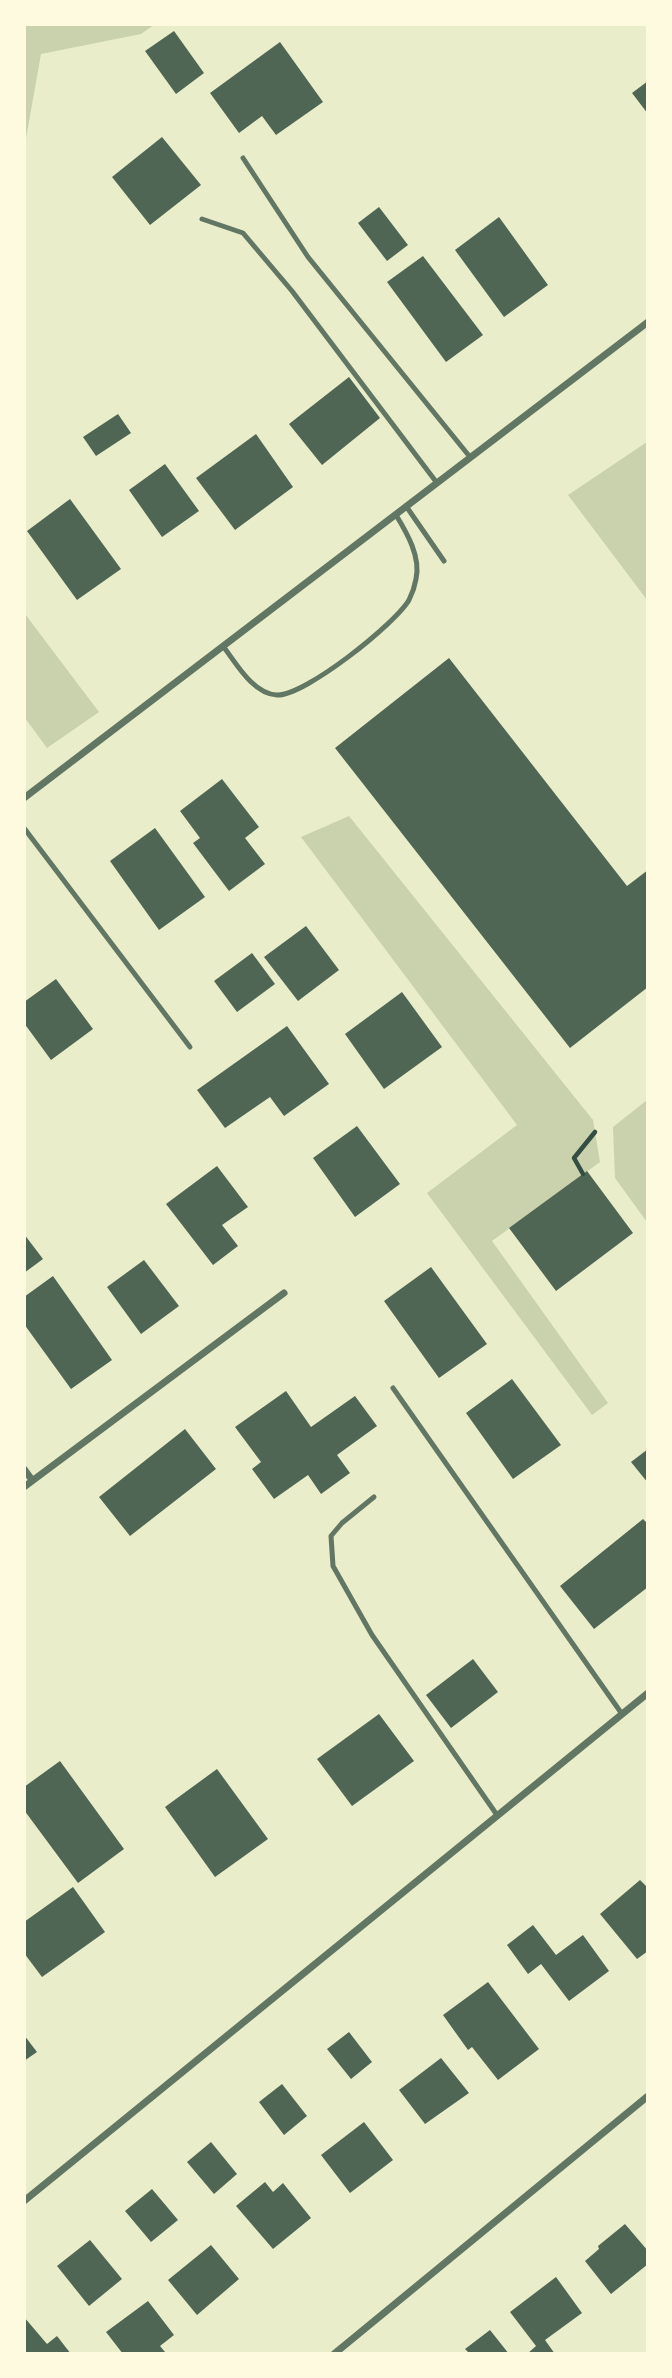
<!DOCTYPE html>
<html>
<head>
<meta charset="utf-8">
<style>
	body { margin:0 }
	#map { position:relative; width:672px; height:2378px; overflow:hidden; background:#e9edc9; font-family:"Titillium Web",sans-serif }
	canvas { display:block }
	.frame { position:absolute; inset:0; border:26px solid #fefae0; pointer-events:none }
</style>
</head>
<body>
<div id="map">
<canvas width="672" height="2378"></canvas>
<div class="frame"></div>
</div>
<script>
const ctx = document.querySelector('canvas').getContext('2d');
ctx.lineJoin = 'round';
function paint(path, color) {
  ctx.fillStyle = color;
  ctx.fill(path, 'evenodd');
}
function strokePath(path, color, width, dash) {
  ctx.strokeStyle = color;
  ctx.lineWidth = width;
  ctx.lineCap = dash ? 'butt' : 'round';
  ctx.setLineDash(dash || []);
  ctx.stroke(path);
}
const green = new Path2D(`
	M25 24H154V25L141 34 41 54 25 144Z
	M647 442V600L568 495Z
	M25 614 99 712 47 748 25 718Z
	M349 816 593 1120 600 1162 492 1241 608 1403 592 1415 427 1193 517 1125 301 837Z
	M647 1100V1222L615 1178 613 1127Z`);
const building = new Path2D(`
	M174 31 204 73 176 94 145 51Z
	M280 42 323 102 276 135 262 116 239 133 210 93Z
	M648 81V114L632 93Z
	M162 137 201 185 150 225 112 177Z
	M379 207 408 245 387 261 358 223Z
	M499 217 548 285 504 317 455 250Z
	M423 256 483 335 446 362 387 282Z
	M349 377 380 418 322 465 289 424Z
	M118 414 131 433 96 456 83 437Z
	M256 434 293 487 235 530 196 478Z
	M165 464 199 511 162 537 129 490Z
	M70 499 121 569 77 600 27 531Z
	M449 658 627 886 648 870V987L570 1048 335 748Z
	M222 779 259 827 245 838 265 864 229 891 193 843 200 838 180 811Z
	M155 828 205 897 159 930 110 861Z
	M306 926 339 970 298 1001 264 957Z
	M252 953 275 984 237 1012 214 981Z
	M56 979 93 1029 51 1060 24 1023V1002Z
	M402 992 442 1047 384 1089 345 1034Z
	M287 1026 329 1084 284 1116 270 1097 225 1128 197 1090Z
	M357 1126 400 1184 355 1217 313 1158Z
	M217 1166 248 1207 222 1225 238 1246 213 1265 166 1204Z
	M587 1171 633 1233 556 1291 509 1228Z
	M24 1234 43 1259 24 1273Z
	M144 1260 179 1306 141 1334 107 1287Z
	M431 1267 487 1344 439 1378 384 1301Z
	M53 1276 112 1360 71 1389 24 1324V1297Z
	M512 1379 561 1445 513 1479 466 1413Z
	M286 1391 311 1427 355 1396 377 1426 337 1455 350 1473 321 1494 308 1475 274 1499 252 1469 261 1462 235 1427Z
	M185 1429 216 1469 130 1536 99 1497Z
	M648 1449V1483L631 1462Z
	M643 1519 648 1524V1587L594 1629 560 1586Z
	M473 1659 498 1692 451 1728 426 1695Z
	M379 1714 414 1761 352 1806 317 1759Z
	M60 1761 124 1849 78 1883 24 1810V1787Z
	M217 1769 268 1839 215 1877 165 1807Z
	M640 1880 648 1888V1951L637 1959 600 1914Z
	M73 1887 105 1932 42 1977 24 1953V1922Z
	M533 1925 556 1955 583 1935 609 1971 569 2001 541 1964 528 1974 507 1945Z
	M488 1982 539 2049 498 2080 472 2047 468 2050 443 2015Z
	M349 2032 372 2062 351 2079 327 2049Z
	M24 2035 37 2052 24 2061Z
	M441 2058 469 2093 425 2124 399 2090Z
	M282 2084 307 2116 284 2135 259 2102Z
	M364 2122 393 2160 350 2193 321 2155Z
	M211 2142 237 2174 214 2194 187 2162Z
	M265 2182 273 2192 283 2183 311 2218 273 2249 236 2206Z
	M152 2189 178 2220 151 2242 125 2211Z
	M625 2224 648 2251V2264L611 2294 585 2261 599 2249 598 2246Z
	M90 2240 122 2279 89 2306 57 2266Z
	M211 2245 239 2279 197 2315 168 2280Z
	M556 2277 582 2313 545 2340 555 2354H527L536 2346 510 2312Z
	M148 2301 174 2335 160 2346 165 2352 163 2354H123L106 2332Z
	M24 2317 47 2344 57 2336 71 2354H24Z
	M490 2330 509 2354H465L468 2352 465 2349Z`);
const path = new Path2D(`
	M583 1174 574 1158 595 1132`);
const service = new Path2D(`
	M243 158 308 257 470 457
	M202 219 243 233 292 291 437 483
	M406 506 444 561
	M223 646C236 663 253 694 277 695 305 696 395 624 409 600 412 594 415 585 416 579 421 557 407 533 396 515
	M24 828 190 1047
	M393 1388 622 1714
	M374 1497 342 1523 331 1536 333 1566 372 1635 497 1815`);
const minor = new Path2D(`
	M24 798 648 322
	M24 1469 32 1480
	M24 1487 284 1293
	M24 2201 648 1693
	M334 2354 648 2096`);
paint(green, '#cad2ad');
paint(building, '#4f6655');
strokePath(path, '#344e41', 4.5);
strokePath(service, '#617663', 5);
strokePath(minor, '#617663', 7);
</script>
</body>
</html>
